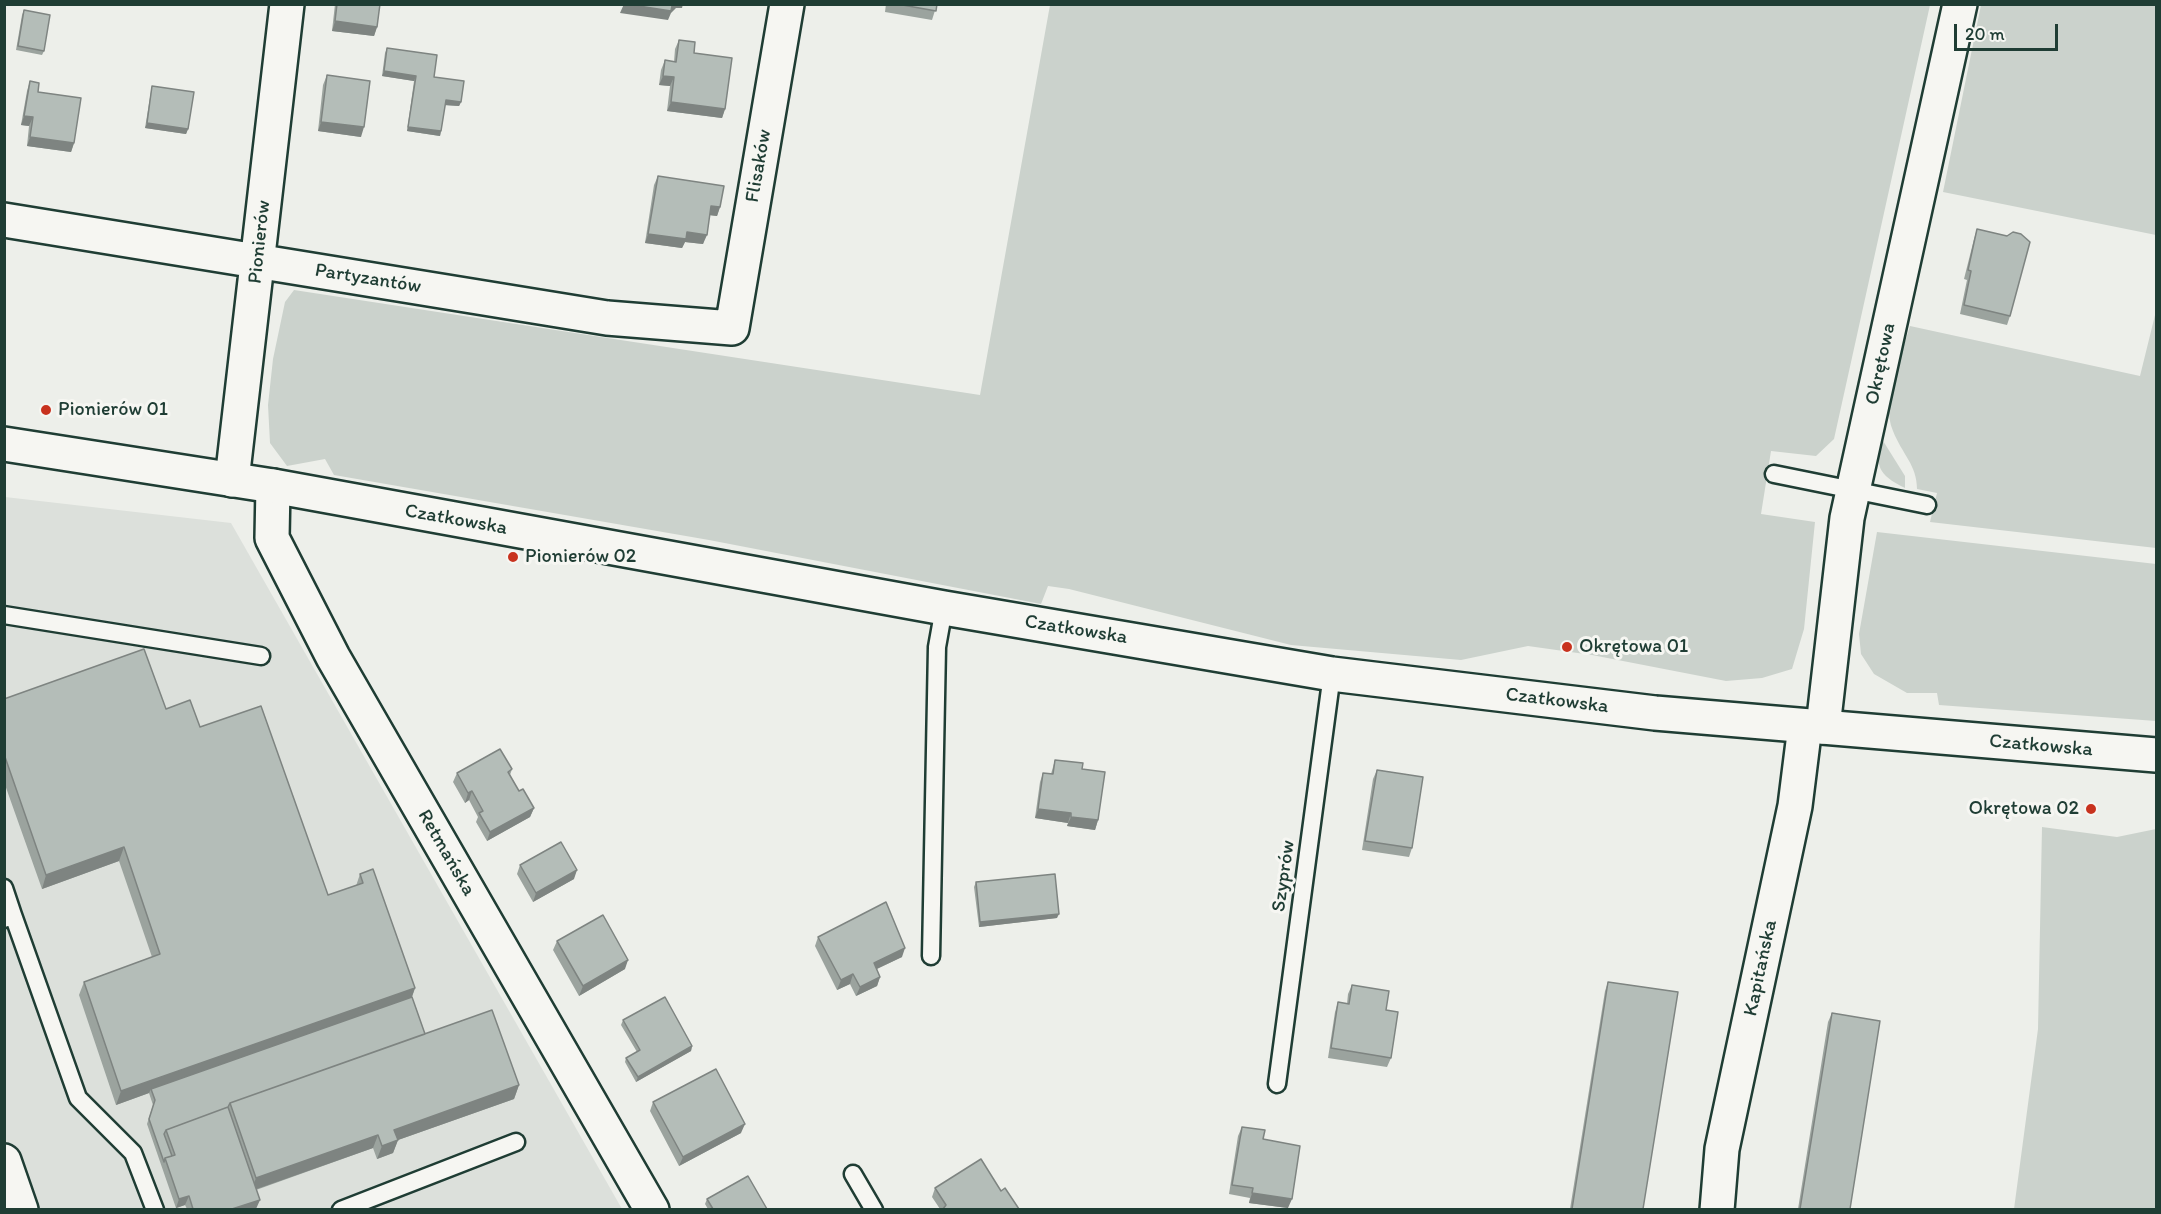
<!DOCTYPE html>
<html>
<head>
<meta charset="utf-8">
<style>
	body { margin:0 }
	#map { position:relative; width:2161px; height:1214px; overflow:hidden; background:#edefea; font-family:Itim,sans-serif }
	canvas { display:block }
	.frame { position:absolute; inset:0; border:6px solid #1f3d34; pointer-events:none }
	.scale { position:absolute; left:1954px; top:24px; width:104px; height:27px; box-sizing:border-box; border:3px solid #1f3d34; border-top:0; padding-left:8px; font-size:18px; line-height:21px; white-space:nowrap; color:#1f3d34; -webkit-text-stroke:4px #f6f6f2; paint-order:stroke }
</style>
</head>
<body>
<div id="map">
<canvas width="2161" height="1214"></canvas>
<div class="frame"></div>
<div class="scale">20 m</div>
</div>
<script>
const ctx = document.querySelector('canvas').getContext('2d');
ctx.lineJoin = 'round';
function paint(path, color) {
  ctx.fillStyle = color;
  ctx.fill(path, 'evenodd');
}
function strokePath(path, color, width, dash) {
  ctx.strokeStyle = color;
  ctx.lineWidth = width;
  ctx.lineCap = dash ? 'butt' : 'round';
  ctx.setLineDash(dash || []);
  ctx.stroke(path);
}
function write(font, color, halo, rows, align = 'center') {
  ctx.font = font + ' Itim,sans-serif';
  ctx.lineWidth = 6;
  ctx.setLineDash([]);
  ctx.textBaseline = 'middle';
  ctx.strokeStyle = halo;
  ctx.fillStyle = color;
  for (const [text, x, y, turn = 0] of rows) {
    ctx.save();
    ctx.translate(x, y);
    ctx.rotate((+turn || 0) * Math.PI / 180);
    ctx.textAlign = isNaN(turn) ? turn : align;
    if (halo) ctx.strokeText(text, 0, 0);
    ctx.fillText(text, 0, 0);
    ctx.restore();
  }
}
const built = new Path2D(`
	M5 497 231 523 622 1209 5 1210Z`);
const green = new Path2D(`
	M1050 5H1930L1834 439 1816 456 1771 451 1761 514 1815 522 1804 629 1792 669 1762 678 1726 681 1592 655 1528 646 1461 660 1291 645 1069 589 1048 586 1041 604 709 540 334 475 325 459 287 466 270 443 268 405 273 359 285 302 294 290 980 395Z
	M1981 5H2156V235L1943 192Z
	M2156 311V548L1930 522 1937 493 1917 489C1917 465 1902 454 1893 431 1880 399 1901 357 1910 326L2140 376Z
	M1880 436 1905 476V488C1877 474 1876 467 1880 436Z
	M1877 532 2156 564V721L1939 705 1937 693H1907L1874 674 1861 654 1859 634Z
	M2042 827 2117 837 2156 829V1209H2014L2038 1029Z`);
const lane = new Path2D(`
	M1774 474 1927 505
	M4 615 261 656
	M4 888 13 915
	M4 919 13 915 78 1098 133 1153 155 1210
	M931 956 937 647 944 608
	M1277 1084 1332 674
	M853 1174 874 1210
	M341 1210 516 1142`);
const street = new Path2D(`
	M4 220 607 318 732 328 787 4
	M232 480 287 4
	M273 486 272 538 333 657 652 1210
	M1823 727 1847 518 1960 4
	M4 1161 21 1210
	M1717 1210 1722 1149 1795 806 1805 726`);
const secondary = new Path2D(`
	M4 444 273 486 944 608 1332 674 1655 713 2156 755`);
const wall = new Path2D(`
	M335 4H380L377 27 374 36 332 31Z
	M886 4H937L932 20 885 12Z
	M24 10 44 51 42 55 16 50 22 15Z
	M679 40 694 53 725 109 722 118 667 111 670 86 659 85 661 70 665 60 674 62 675 49Z
	M387 48 434 77 461 102 459 106 445 105 441 131 440 136 407 131 414 81 382 76 385 53Z
	M327 75 361 137 318 131 323 85Z
	M30 81 74 143 71 152 27 146 29 126 21 125 27 91Z
	M152 86 188 129 186 134 145 128 151 91Z
	M658 176 720 207 717 216 710 215 703 244 685 242 682 248 645 243 654 185Z
	M1977 229 2010 316 2007 325 1960 314 1967 280 1964 279 1974 239Z
	M4 699 166 709 200 727 328 895 356 886 360 874 415 988 412 997 425 1034 519 1085 514 1099 398 1140 393 1153 377 1159 373 1148 256 1190V1209H187L185 1205 176 1208 147 1124 153 1105 149 1093 116 1105 79 995 84 982 152 957 119 861 42 889 4 782Z
	M1055 760 1082 769 1098 820 1095 830 1067 826 1068 823 1035 818 1040 782 1043 773 1051 774Z
	M512 769 510 775 519 791 534 808 530 817 487 841 476 822 478 817 469 800 465 803 453 782 457 773Z
	M1377 770 1412 848 1409 857 1362 850 1373 779Z
	M520 865 574 879 533 902 517 874Z
	M976 882 1057 918 979 927 974 887Z
	M818 937 902 957 877 969 880 977 877 986 856 996 850 984 837 990 815 946Z
	M557 941 625 969 579 996 553 950Z
	M1608 982 1643 1209H1570L1605 991Z
	M1352 985 1386 1010 1391 1058 1387 1067 1328 1058 1335 1012 1338 1002 1347 1004 1348 994Z
	M1832 1013 1850 1209H1798L1828 1022Z
	M623 1020 692 1046 691 1051 636 1082 625 1062 626 1058 637 1052 621 1025Z
	M653 1102 741 1133 679 1166 650 1111Z
	M1242 1127 1263 1139 1288 1208 1249 1203 1250 1198 1229 1194 1238 1136Z
	M935 1188 1001 1191 1019 1209H940L932 1197Z
	M707 1199 767 1209H708L705 1204Z`);
const shadedWall = new Path2D(`
	M624 4 672 6 674 4H683L682 8H676L671 13 668 20 620 13Z
	M335 21 377 27 374 36 332 31Z
	M384 71 416 76 414 81 382 76Z
	M663 76 674 77 670 86 659 85Z
	M446 100 461 102 459 106 444 105Z
	M671 102 725 109 722 118 667 111Z
	M24 116 33 117 29 126 21 125Z
	M321 122 364 127 361 137 318 131Z
	M147 123 188 129 186 134 145 128Z
	M408 127 441 131 440 136 407 131Z
	M30 137 74 143 71 152 27 146Z
	M711 206 720 207 717 216 708 215Z
	M687 232 707 235 703 244 685 242 682 248 645 243 648 234Z
	M472 791 469 800 465 803 468 793Z
	M534 808 530 817 487 841 490 832Z
	M1038 809 1071 813 1068 823 1035 818Z
	M1071 817 1098 820 1095 830 1067 826Z
	M124 847 119 861 42 889 46 875Z
	M577 870 574 879 533 902 536 893Z
	M1059 914 1057 918 979 927 980 922Z
	M905 948 902 957 870 972 874 963Z
	M628 960 625 969 579 996 583 986Z
	M853 974 850 984 837 990 841 980Z
	M880 977 877 986 856 996 860 987Z
	M415 988 410 1002 151 1089 149 1093 116 1105 121 1091Z
	M692 1046 691 1051 636 1082 638 1077Z
	M519 1085 514 1099 398 1140 393 1153 377 1159 382 1146 394 1130Z
	M745 1124 741 1133 679 1166 683 1157Z
	M378 1135 373 1148 251 1191 256 1178Z
	M1252 1193 1292 1199 1288 1208 1249 1203Z
	M189 1196 185 1205 176 1208 179 1199Z
	M260 1200 256 1209H232Z`);
const building = new Path2D(`
	M337 4H380L377 27 335 21Z
	M626 4H674L672 6 671 11Z
	M897 4H937L936 11Z
	M24 10 50 15 44 51 18 46Z
	M679 40 695 42 694 53 732 58 725 109 671 102 674 77 663 76 665 60 676 62Z
	M387 48 437 55 434 77 464 81 461 102 446 100 441 131 408 127 416 76 384 71Z
	M327 75 370 81 364 127 321 122Z
	M30 81 39 83 38 92 81 98 74 143 30 137 33 117 24 116Z
	M152 86 194 92 188 129 147 123Z
	M658 176 724 186 720 207 711 206 707 235 687 232 686 239 648 234Z
	M1977 229 2007 236 2013 232 2021 234 2030 242 2010 316 1964 305 1971 271 1968 270Z
	M144 649 166 709 190 700 200 727 261 706 328 895 363 883 360 874 373 869 415 988 121 1091 84 982 160 954 124 847 46 875 4 754V699Z
	M500 749 512 769 508 772 519 791 523 789 534 808 490 832 479 813 483 811 472 791 468 793 457 773Z
	M1055 760 1083 763 1082 769 1105 772 1098 820 1071 817V813L1038 809 1043 773 1053 774Z
	M1377 770 1423 777 1412 848 1365 841Z
	M561 842 577 870 536 893 520 865Z
	M1055 874 1059 914 980 922 976 882Z
	M886 902 905 948 874 963 880 977 860 987 853 974 841 980 818 937Z
	M603 915 628 960 583 986 557 941Z
	M1608 982 1678 992 1643 1209H1572Z
	M1352 985 1389 991 1386 1010 1398 1012 1391 1058 1331 1048 1338 1002 1349 1004Z
	M412 997 425 1034 230 1103 228 1107 166 1130 164 1134 172 1156 165 1158 164 1162 149 1119 155 1100 151 1089Z
	M665 997 692 1046 638 1077 626 1058 640 1050 623 1020Z
	M492 1010 519 1085 394 1130 398 1140 382 1146 378 1135 256 1178 230 1103Z
	M1832 1013 1880 1021 1850 1209H1800Z
	M716 1069 745 1124 683 1157 653 1102Z
	M228 1107 260 1200 232 1209H193L189 1196 179 1199 165 1158 175 1155 166 1130Z
	M1242 1127 1265 1130 1263 1139 1300 1146 1292 1199 1252 1193 1253 1188 1232 1185Z
	M981 1159 1001 1191 1005 1188 1019 1209H943L946 1205 935 1188Z
	M748 1176 767 1209H713L707 1199Z`);
const markers = [
	[46,410,6,"#c8321e"],
	[513,557,6,"#c8321e"],
	[1567,647,6,"#c8321e"],
	[2091,809,6,"#c8321e"]
];
const streetNames = [
	["Flisaków",759,166,-80],
	["Pionierów",260,242,-84],
	["Partyzantów",368,279,9],
	["Okrętowa",1881,364,-78],
	["Czatkowska",456,520,10],
	["Czatkowska",1076,630,9],
	["Czatkowska",1557,701,7],
	["Czatkowska",2041,746,5],
	["Retmańska",446,853,60],
	["Szyprów",1284,876,-82],
	["Kapitańska",1761,968,-78]
];
const poiNames = [
	["Pionierów 01",58,410],
	["Pionierów 02",525,557],
	["Okrętowa 01",1579,647],
	["Okrętowa 02",2079,809,"right"]
];
paint(built, '#dce0db');
paint(green, '#cbd2cc');
strokePath(lane, '#1f3d34', 21);
strokePath(street, '#1f3d34', 38);
strokePath(secondary, '#1f3d34', 38);
strokePath(lane, '#f6f6f2', 16);
strokePath(street, '#f6f6f2', 33);
strokePath(secondary, '#f6f6f2', 33);
paint(wall, '#9ba39e');
paint(shadedWall, '#7e8481');
paint(building, '#b4bdb8');
strokePath(building, '#7e8481', 1.5);
for (const [x, y, r, color] of markers) {
  const dot = new Path2D();
  dot.arc(x, y, r, 0, 2 * Math.PI);
  ctx.fillStyle = color;
  ctx.fill(dot);
  strokePath(dot, '#f6f6f2', 2);
}
write('20px', '#1f3d34', '#f6f6f2', streetNames);
write('20px', '#1f3d34', '#f6f6f2', poiNames, 'left');
</script>
</body>
</html>
